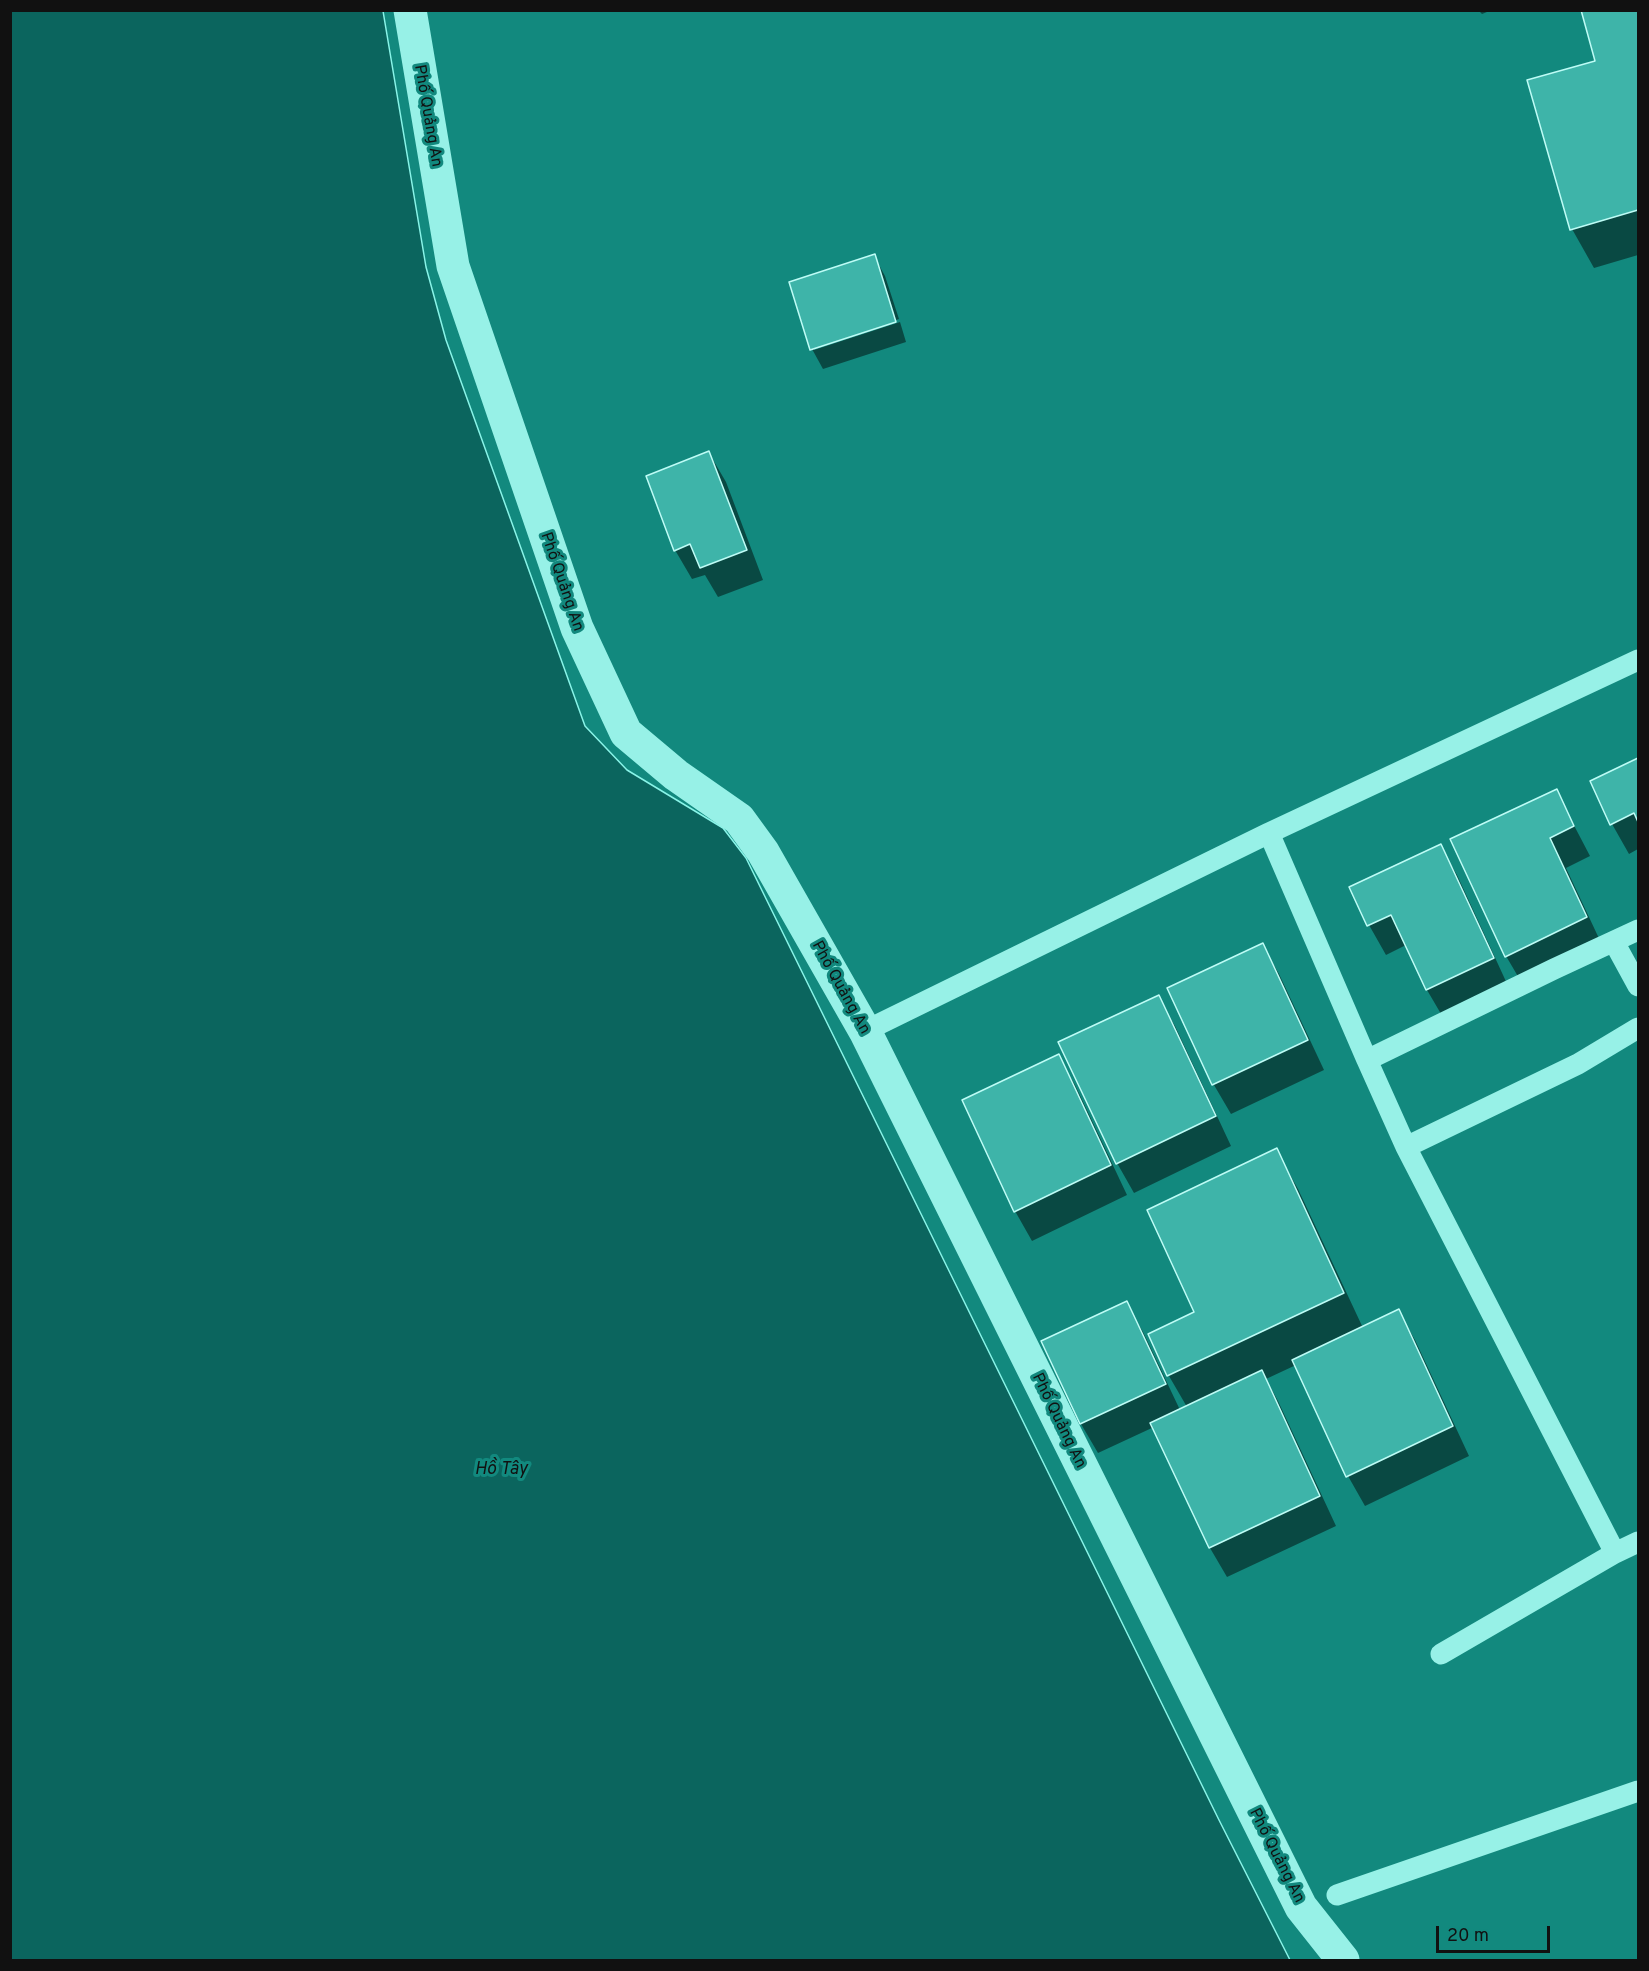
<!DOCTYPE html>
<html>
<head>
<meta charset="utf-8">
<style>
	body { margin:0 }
	#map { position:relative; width:1649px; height:1971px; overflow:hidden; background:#12897e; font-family:Overpass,sans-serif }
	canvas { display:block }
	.frame { position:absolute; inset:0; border:12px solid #111; pointer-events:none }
	.scale { position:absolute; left:1436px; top:1926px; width:114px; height:27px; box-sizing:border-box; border:3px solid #111; border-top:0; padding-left:8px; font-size:18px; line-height:21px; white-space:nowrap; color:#111; -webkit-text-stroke:4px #12897e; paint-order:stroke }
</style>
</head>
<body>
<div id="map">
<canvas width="1649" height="1971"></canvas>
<div class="frame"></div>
<div class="scale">20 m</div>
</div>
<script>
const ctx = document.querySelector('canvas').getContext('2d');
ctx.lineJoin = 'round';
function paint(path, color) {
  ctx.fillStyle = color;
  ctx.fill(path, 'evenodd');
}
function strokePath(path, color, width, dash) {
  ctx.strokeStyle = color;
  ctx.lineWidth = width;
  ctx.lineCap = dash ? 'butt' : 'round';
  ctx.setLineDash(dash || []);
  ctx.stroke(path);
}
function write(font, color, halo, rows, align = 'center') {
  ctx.font = font + ' Overpass,sans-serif';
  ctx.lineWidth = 6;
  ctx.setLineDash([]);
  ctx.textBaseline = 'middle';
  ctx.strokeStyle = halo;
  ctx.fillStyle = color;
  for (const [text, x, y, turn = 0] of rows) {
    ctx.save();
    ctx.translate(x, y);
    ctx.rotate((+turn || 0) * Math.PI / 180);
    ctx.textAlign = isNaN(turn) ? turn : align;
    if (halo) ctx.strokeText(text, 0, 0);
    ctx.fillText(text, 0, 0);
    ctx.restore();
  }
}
const water = new Path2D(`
	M11 10 383 11 426 267 446 340 585 726 627 770 723 828 746 858 1219 1820 1290 1960H11Z`);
const shadow = new Path2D(`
	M1478 10H1492L1482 14Z
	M1582 10H1638V255L1594 268 1572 229 1597 62Z
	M874 256 885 276 899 319 814 347V350L900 322 906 342 823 369 812 349Z
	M709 453 726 482 763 580 718 597 705 575 692 579 675 550Z
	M1638 760V849L1629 854 1612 824 1592 782Z
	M1556 791 1590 856 1566 868 1603 947 1523 985 1506 956Z
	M1440 846 1457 875 1509 988 1444 1019 1427 990 1406 945 1386 955 1369 925Z
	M1262 944 1279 974 1324 1070 1231 1114 1214 1085 1169 989Z
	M1158 997 1175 1026 1231 1146 1134 1193 1117 1163Z
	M1058 1056 1075 1085 1127 1195 1032 1241 1015 1211Z
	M1276 1150 1298 1189 1363 1328 1398 1311 1415 1340 1469 1456 1365 1506 1348 1476 1296 1365 1266 1379 1278 1401 1336 1526 1227 1577 1210 1548 1154 1427 1098 1453 1081 1424 1043 1342 1126 1303 1143 1332 1180 1410 1187 1407 1169 1376 1150 1335 1196 1313Z`);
const building = new Path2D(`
	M1581 10H1638V210L1570 230 1527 80 1595 61Z
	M875 254 896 322 810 350 789 282Z
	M709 451 747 550 700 568 690 544 674 551 646 476Z
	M1638 758V822L1634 813 1610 825 1590 781Z
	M1557 789 1574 826 1550 838 1587 917 1505 957 1450 839Z
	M1441 844 1494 958 1426 990 1391 915 1367 926 1349 887Z
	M1263 943 1308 1040 1212 1085 1167 988Z
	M1159 995 1216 1116 1116 1164 1058 1042Z
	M1059 1054 1111 1165 1014 1212 962 1100Z
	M1277 1148 1344 1293 1167 1376 1148 1334 1194 1312 1147 1210Z
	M1127 1301 1166 1384 1080 1424 1041 1341Z
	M1399 1309 1453 1426 1346 1477 1292 1360Z
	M1262 1370 1320 1496 1209 1548 1150 1423Z`);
const service = new Path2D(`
	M1269 833 1638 660
	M1614 942 1638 986
	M865 1031 1269 833 1367 1060
	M1406 1147 1578 1064 1638 1028
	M1615 1553 1406 1147 1367 1060 1554 969 1638 930
	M1441 1654 1615 1553 1638 1542
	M1337 1895 1638 1791`);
const tertiary = new Path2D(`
	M410 10 453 266 577 628 626 733 676 775 739 819 763 852 865 1031 1301 1907 1343 1960`);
const streetNames = [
	["Phố Quảng An",427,116,80],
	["Phố Quảng An",561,582,71],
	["Phố Quảng An",840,988,61],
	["Phố Quảng An",1058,1421,64],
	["Phố Quảng An",1276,1856,63]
];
const waterNames = [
	["Hồ Tây",501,1470]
];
paint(water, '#0b655e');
strokePath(water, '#89f4e8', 1.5);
paint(shadow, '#0007');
paint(building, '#3eb4a9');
strokePath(building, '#befcf6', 1.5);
strokePath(service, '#97f1e7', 21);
strokePath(tertiary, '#97f1e7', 33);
write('16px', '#111', '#12897e', streetNames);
write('italic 18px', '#111', '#12897e', waterNames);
</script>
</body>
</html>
